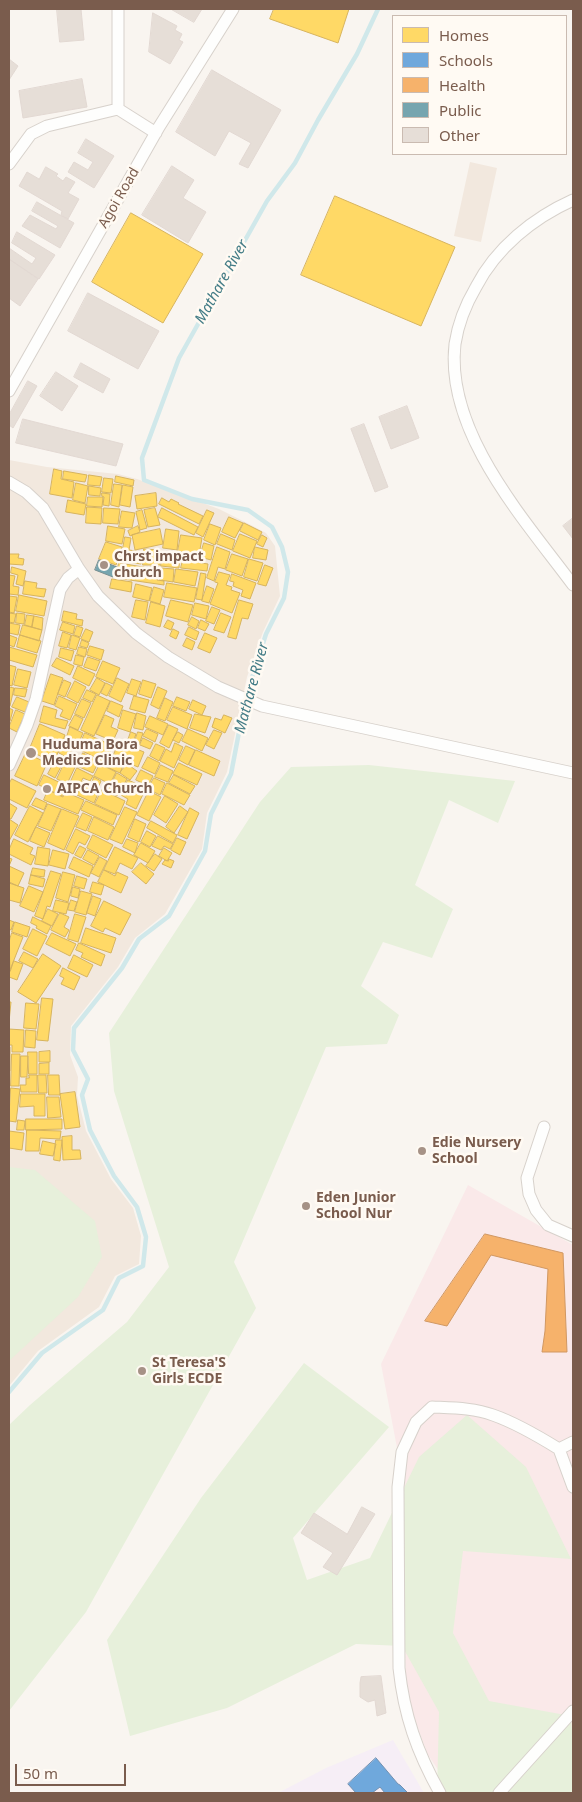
<!DOCTYPE html>
<html>
<head>
<meta charset="utf-8">
<style>
	body { margin:0 }
	#map { position:relative; width:582px; height:1802px; overflow:hidden; background:#f9f5f0; font-family:"Noto Sans",sans-serif }
	canvas { display:block }
	.frame { position:absolute; inset:0; border:10px solid #7a5c4d; pointer-events:none }
	.legend { position:absolute; left:392px; top:15px; width:175px; height:140px; box-sizing:border-box; background:#fffaf3; border:1px solid #cabbb1; margin:0; padding:6px 9px; list-style:none; font-size:15px; color:#7a5c4d }
	.legend li { display:flex; align-items:center; gap:10px; height:25px }
	.legend b { width:25px; border:1px solid #cabbb1 }
	.scale { position:absolute; left:15px; top:1764px; width:111px; height:22px; box-sizing:border-box; border:2px solid #7a5c4d; border-top:0; padding-left:6px; font-size:15px; line-height:18px; white-space:nowrap; color:#7a5c4d; -webkit-text-stroke:4px #fffaf3; paint-order:stroke }
</style>
</head>
<body>
<div id="map">
<canvas width="582" height="1802"></canvas>
<div class="frame"></div>
<ul class="legend">
<li><b style="height:14px;background:#ffd966"></b>Homes</li>
<li><b style="height:14px;background:#6fa8dc"></b>Schools</li>
<li><b style="height:14px;background:#f6b26b"></b>Health</li>
<li><b style="height:14px;background:#76a5af"></b>Public</li>
<li><b style="height:14px;background:#e6ded7"></b>Other</li>
</ul>
<div class="scale">50 m</div>
</div>
<script>
const ctx = document.querySelector('canvas').getContext('2d');
ctx.lineJoin = 'round';
function paint(path, color) {
  ctx.fillStyle = color;
  ctx.fill(path, 'evenodd');
}
function strokePath(path, color, width, dash) {
  ctx.strokeStyle = color;
  ctx.lineWidth = width;
  ctx.lineCap = dash ? 'butt' : 'round';
  ctx.setLineDash(dash || []);
  ctx.stroke(path);
}
function write(font, color, halo, rows, align = 'center') {
  ctx.font = font + ' "Noto Sans",sans-serif';
  ctx.lineWidth = 5;
  ctx.setLineDash([]);
  ctx.textBaseline = 'middle';
  ctx.strokeStyle = halo;
  ctx.fillStyle = color;
  for (const [text, x, y, turn = 0] of rows) {
    ctx.save();
    ctx.translate(x, y);
    ctx.rotate((+turn || 0) * Math.PI / 180);
    ctx.textAlign = isNaN(turn) ? turn : align;
    if (halo) ctx.strokeText(text, 0, 0);
    ctx.fillText(text, 0, 0);
    ctx.restore();
  }
}
const residential = new Path2D(`
	M470 162 497 168 481 242 454 236Z
	M9 460 47 467 118 474 137 479 219 509 253 526 266 533 275 546 280 596 263 632 247 677 227 772 207 813 202 849 165 914 135 938 118 967 71 1026 70 1055 78 1077 77 1095 86 1131 111 1179 133 1208 141 1236 139 1264 115 1276 99 1307 38 1351 9 1386Z`);
const education = new Path2D(`
	M393 1740 424 1793H278L326 1768Z`);
const medical = new Path2D(`
	M468 1185 573 1245V1793H454L428 1755 406 1697 403 1479 381 1364Z`);
const green = new Path2D(`
	M369 765 515 781 498 823 449 800 415 885 453 909 432 958 383 942 361 986 399 1015 387 1044 326 1047 234 1262 256 1308 86 1612 9 1711V1425L30 1405 127 1322 169 1267 114 1091 109 1033 260 802 291 767Z
	M9 1167 35 1170 95 1221 102 1257 78 1297 9 1361Z
	M304 1363 389 1427 293 1538 307 1580 370 1558 419 1457 467 1415 526 1467 571 1559 463 1551 453 1633 489 1701 571 1716 573 1746V1793H437L439 1712 402 1646 356 1644 227 1708 130 1736 107 1640 201 1498Z`);
const homes = new Path2D(`
	M274 9H349L338 43 270 19Z
	M335 196 455 247 421 326 301 275Z
	M131 213 203 254 163 323 92 282Z
	M54 469 62 471 61 479 74 482 72 498 50 494Z
	M64 471 87 475 85 482 63 479Z
	M89 475 102 477 100 486 88 485Z
	M116 476 134 480 133 486 115 482Z
	M104 478 113 479 111 493 102 492Z
	M76 483 88 486 85 503 73 500Z
	M114 484 122 485 119 507 111 505Z
	M123 485 133 487 130 507 120 505Z
	M89 486 101 488 100 496 89 495Z
	M102 493 110 494 109 506 103 505 104 497 102 496Z
	M156 493 157 506 137 509 135 496Z
	M88 497H103L102 507 87 506Z
	M162 498 169 502 171 499 179 503 178 504 203 516 199 524 159 504Z
	M68 500 86 504 84 515 66 512Z
	M87 507 102 508 101 524 86 523Z
	M104 508 120 509 118 524 103 523Z
	M155 508 160 525 148 527 144 510Z
	M162 508 198 527 194 535 158 517Z
	M142 510 147 528 140 530 136 512Z
	M207 510 214 513 203 537 196 533Z
	M122 511 135 513 132 528 119 527Z
	M229 517 243 523 235 538 222 532Z
	M244 523 262 532 258 540 240 531Z
	M210 524 221 528 215 545 204 540Z
	M108 526 125 529 122 544 106 541Z
	M138 526 140 532 130 536 128 531Z
	M160 529 163 544 135 550 132 535Z
	M166 529 179 531 177 550 163 548Z
	M221 534 235 540 232 550 217 544Z
	M240 534 257 541 250 558 233 551Z
	M181 535 202 538 198 561 182 558 183 552 178 551Z
	M262 535 267 538 263 547 257 544Z
	M125 537 131 538 129 550 143 552 141 564 121 561Z
	M106 542 122 547 116 565 99 559Z
	M204 543 214 546 211 560 200 557Z
	M217 547 230 552 225 569 218 567 214 581 207 578Z
	M255 547 268 550 266 560 253 558Z
	M144 549 160 550V565H143Z
	M163 552 180 553 179 568 161 566Z
	M9 554H19L18 558 24 559 23 565 9 564Z
	M232 554 248 559 242 576 226 570Z
	M249 559 263 563 257 581 244 577Z
	M183 560 208 564 207 571 181 568Z
	M119 563 149 568 148 575 158 577 157 580 164 581V585L116 578Z
	M265 565 273 568 266 586 258 584Z
	M12 567 26 571 23 586 16 584 18 575 11 573Z
	M150 567H159L158 575 149 574Z
	M161 568 174 569 173 582 160 580Z
	M176 569 198 572 195 586 174 582Z
	M219 572 230 575 226 585 232 587 231 590 240 593 232 613 210 604 218 583 215 582Z
	M201 573 206 574 202 600 196 599Z
	M232 574 256 583 250 599 241 596 243 590 233 586 234 582 230 581Z
	M9 575 15 576 13 586 19 587 18 595 9 594Z
	M112 579 132 582 131 592 110 588Z
	M25 581 37 583 36 588 46 589 44 597 23 594Z
	M167 583 197 588 194 602 164 597Z
	M136 584 152 588 149 601 133 597Z
	M207 586 214 589 209 603 202 601Z
	M154 587 164 590 160 604 150 601Z
	M19 595 47 601 44 616 16 611Z
	M9 596 17 597 14 613 9 612Z
	M136 600 148 602 145 620 132 617Z
	M171 600 193 605 188 622 166 616Z
	M239 600 253 604 248 619 242 618 236 639 228 637Z
	M151 602 165 606 160 627 146 623Z
	M195 603 209 606 206 619 192 615Z
	M212 607 220 610 214 624 206 621Z
	M64 611 77 614 76 619 83 620 82 626 62 621Z
	M9 613 16 614 14 623 9 622Z
	M17 613 25 614 24 624 16 623Z
	M221 613 231 617 224 633 214 630Z
	M27 615 34 616 32 627 25 625Z
	M34 616 43 618 42 630 32 627Z
	M192 617 199 621 196 629 188 625Z
	M168 620 174 623 171 630 164 627Z
	M201 620 209 624 205 631 198 628Z
	M63 622 75 626 73 634 60 630Z
	M9 623 20 625 18 635 9 633Z
	M23 625 42 630 39 641 20 635Z
	M77 626 83 628 80 637 74 635Z
	M189 627 199 632 196 640 185 635Z
	M86 629 93 632 89 642 81 639Z
	M173 629 179 632 176 639 170 636Z
	M63 632 71 635 67 648 59 646Z
	M205 633 217 638 210 653 198 648Z
	M9 635 17 638 14 647 9 645Z
	M20 635 41 641 37 653 17 647Z
	M72 635 80 638 76 650 69 648Z
	M187 638 195 642 192 650 183 646Z
	M82 640 89 643 87 648 80 646Z
	M90 646 104 650 101 660 87 655Z
	M9 647 37 655 33 667 9 660Z
	M79 647 87 649 85 657 77 654Z
	M61 648 74 651 71 661 59 657Z
	M76 655 84 657 82 666 74 664Z
	M88 657 100 661 96 671 84 667Z
	M57 658 74 666 70 675 52 666Z
	M103 661 120 668 113 684 96 677Z
	M9 665 16 667 12 686 9 685Z
	M78 666 95 674 89 686 73 678Z
	M18 669 31 672 27 688 14 685Z
	M51 674 63 678 54 705 42 701Z
	M97 678 105 683 99 695 90 690Z
	M117 678 129 684 121 702 109 696Z
	M132 679 141 682 136 696 127 693Z
	M64 680 71 683 65 697 58 694Z
	M143 680 156 684 151 698 139 694Z
	M75 681 86 687 78 703 67 697Z
	M106 683 112 686 107 696 101 693Z
	M9 687 14 688 10 706 9 705Z
	M158 687 167 691 159 709 151 705Z
	M15 688 27 689 25 697 14 695Z
	M87 690 96 694 92 702 83 698Z
	M97 695 110 701 94 736 81 730Z
	M59 696 77 704 70 720 60 716 63 710 55 706Z
	M134 696 149 700 145 713 130 709Z
	M17 697 29 702 25 712 12 707Z
	M177 697 190 702 186 711 173 706Z
	M165 698 173 702 165 721 157 718Z
	M82 699 91 703 84 718 75 714Z
	M193 700 206 706 202 715 189 709Z
	M111 701 123 706 119 717 107 711Z
	M44 706 57 710 55 718 68 721 65 729 40 722Z
	M173 707 192 715 187 729 167 720Z
	M9 708 13 710 10 721H9Z
	M16 710 25 714 17 732 9 728Z
	M123 710 136 714 130 732 118 728Z
	M137 713 146 716 143 730 134 728Z
	M195 714 211 717 205 733 190 728Z
	M75 715 83 719 78 730 69 726Z
	M105 715 114 719 111 727 118 730 113 741 96 734Z
	M224 715 232 718 225 733 212 727 215 718 221 720Z
	M150 716 168 724 163 735 145 727Z
	M40 724 65 735 54 762 29 751Z
	M169 725 178 729 169 748 160 743Z
	M70 727 83 733 79 742 67 737Z
	M147 729 158 734 155 742 143 736Z
	M188 729 208 738 202 751 182 741Z
	M214 730 222 733 214 749 206 745Z
	M131 732 136 734 132 745 127 743Z
	M138 732 143 733 139 745 134 744Z
	M178 732 183 735 179 743 173 740Z
	M85 733 113 746 105 762 78 749Z
	M66 737 75 742 68 758 59 753Z
	M143 738 153 743 150 749 140 745Z
	M119 742 144 752 138 767 113 757Z
	M175 743 183 747 174 768 160 761 166 749 171 752Z
	M156 744 165 748 159 761 150 756Z
	M186 746 195 750 188 765 179 760Z
	M196 750 220 761 214 776 189 765Z
	M26 753 47 763 37 786 15 776Z
	M83 753 99 761 93 773 77 766Z
	M57 757 64 761 55 778 48 774Z
	M111 757 124 763 120 773 107 767Z
	M148 757 160 763 155 774 142 768Z
	M67 758 77 763 67 784 57 779Z
	M179 763 202 774 197 785 173 774Z
	M100 764 116 772 110 784 94 776Z
	M127 764 137 771 130 780 120 773Z
	M161 765 173 771 168 782 155 777Z
	M77 768 93 776 90 781 83 778 75 794 67 790Z
	M141 770 153 776 148 786 136 780Z
	M117 773 127 779 117 796 108 791Z
	M44 775 67 786 62 796 39 785Z
	M174 775 195 786 190 794 169 783Z
	M94 777 101 781 98 788 100 789 94 803 77 795 83 781 91 784Z
	M154 778 165 783 160 795 148 789Z
	M12 779 36 791 27 808 9 799V784Z
	M128 780 146 788 136 809 126 804 128 799 121 795Z
	M167 783 190 795 184 805 162 794Z
	M48 790 63 797 65 792 84 800 78 814 44 800Z
	M102 790 125 801 119 815 95 804Z
	M149 791 161 797 149 821 137 815Z
	M165 796 178 804 166 823 154 815Z
	M36 798 47 803 44 810 32 805Z
	M86 801 117 815 113 825 81 810Z
	M9 803 17 808 11 819 9 818Z
	M48 804 61 809 51 831 38 826Z
	M30 806 43 813 28 842 15 835Z
	M180 806 188 812 174 833 166 827Z
	M125 807 137 812 122 844 110 839Z
	M190 808 199 813 187 839 178 835Z
	M62 809 79 816 64 850 48 843Z
	M83 813 92 817 86 831 76 827Z
	M94 817 114 827 108 840 88 831Z
	M9 819 18 825 9 841Z
	M135 819 146 824 139 842 128 837Z
	M151 821 177 835 173 843 147 828Z
	M36 827 50 833 44 847 30 841Z
	M76 829 90 836 85 845 79 842 73 854 66 850Z
	M147 831 156 836 150 847 141 842Z
	M93 835 113 845 106 858 87 848Z
	M158 836 173 844 170 849 164 846 161 850 152 846Z
	M177 838 186 842 180 855 171 850Z
	M14 839 33 848 30 854 35 856 31 865 9 854V850Z
	M127 839 138 843 135 853 123 847Z
	M141 843 155 851 148 863 134 855Z
	M80 846 86 849 81 858 75 855Z
	M38 847 50 849 48 866 35 864Z
	M115 847 138 858 132 869 120 863 115 874 104 870Z
	M164 848 172 853 167 861 159 856Z
	M53 850 69 854 65 869 49 865Z
	M88 850 99 856 94 865 83 859Z
	M155 854 162 859 154 871 146 866Z
	M74 857 93 866 89 877 69 868Z
	M100 857 107 861 99 877 91 873Z
	M9 858 12 859 9 866 24 873 18 886 9 882Z
	M169 859 174 861 171 868 162 864 165 860 168 861Z
	M141 863 154 874 146 884 132 872Z
	M33 868 45 870 44 877 31 875Z
	M104 870 115 876 117 872 128 877 121 893 98 882Z
	M51 871 61 874 50 907 47 906 43 919 35 916Z
	M63 872 75 875 68 902 56 898Z
	M31 875 45 879 43 887 29 884Z
	M77 876 87 879 84 889 74 886Z
	M93 882 104 885 101 895 90 892Z
	M9 883 24 888 20 903 9 900Z
	M29 886 43 892 34 912 20 906Z
	M73 887 80 889 78 898 71 896Z
	M81 891 92 894 86 915 75 912Z
	M93 896 101 899 95 916 87 913Z
	M56 900 69 903 66 914 53 911Z
	M71 900 77 902 74 911 68 910Z
	M104 901 131 914 120 935 105 928 103 932 91 926Z
	M48 909 58 914 52 926 42 921Z
	M60 913 69 917 64 927 69 930 65 937 51 930Z
	M75 914 86 917 78 942 68 939Z
	M33 917 51 926 47 934 36 928 37 926 31 923Z
	M9 920 14 922 11 930 9 929Z
	M15 922 30 927 27 937 12 932Z
	M86 928 116 938 111 953 81 943Z
	M33 929 47 936 37 956 23 949Z
	M12 933 23 937 10 970 9 942Z
	M52 933 76 944 70 956 46 944Z
	M79 943 105 955 101 966 81 957 83 953 76 950Z
	M24 952 38 959 33 968 19 961Z
	M43 954 61 966 36 1003 18 992Z
	M74 955 93 965 87 977 68 968Z
	M14 961 23 964 17 980 9 977V970L10 971Z
	M63 968 80 977 74 990 61 984 64 978 60 976Z
	M42 998 53 999 48 1041 37 1040Z
	M9 1002H11L9 1022Z
	M26 1003 39 1004 36 1029 24 1028Z
	M9 1029 24 1030 23 1052H12V1045H9Z
	M26 1030 36 1031 35 1048 25 1047Z
	M9 1047H10V1071H9Z
	M50 1051V1062H39V1052Z
	M28 1052H37V1074H29Z
	M12 1054H20L19 1086H11Z
	M21 1056H28L27 1077H21Z
	M49 1063V1074H39V1064Z
	M29 1075H37V1092H21L20 1085H26V1078H29Z
	M38 1075H46L47 1093H39Z
	M48 1075H59L60 1095H49Z
	M11 1088 20 1089 16 1122 9 1121Z
	M75 1092 80 1127 65 1129 60 1094Z
	M21 1094H45V1116H34V1106L20 1107Z
	M47 1097H59L61 1117 48 1118Z
	M26 1119H62V1129L26 1130Z
	M18 1120 25 1121 24 1130H17Z
	M27 1130 61 1131 60 1139 40 1138 39 1151H26Z
	M9 1131 24 1133 22 1150 9 1148Z
	M72 1136V1150H80L81 1159 63 1160 62 1137Z
	M56 1140H62L60 1161 54 1160Z
	M43 1141 56 1144 53 1156 40 1154Z`);
const schools = new Path2D(`
	M376 1758 398 1784 400 1785 408 1793H385L380 1787 372 1793H356L348 1784Z`);
const health = new Path2D(`
	M485 1234 563 1253 567 1352H542L545 1331 548 1269 491 1255 447 1326 425 1321Z`);
const public = new Path2D(`
	M99 560 117 567 113 577 95 570Z`);
const stream = new Path2D(`
	M9 1392 42 1353 103 1310 119 1278 143 1266 146 1237 137 1207 114 1176 90 1130 82 1095 88 1079 73 1050 74 1028 122 968 139 939 169 916 205 851 211 814 231 774 240 727 252 678 266 634 284 598 288 572 282 547 272 527 248 510 192 499 144 480 142 458 179 358 267 201 295 163 318 120 357 54 378 9`);
const building = new Path2D(`
	M57 9H81L84 40 60 42Z
	M171 9H202L194 22Z
	M153 13 177 26 175 30 182 34 179 40 183 42 170 64 149 52Z
	M9 59 18 66 9 80Z
	M212 70 281 110 248 168 239 164 251 143 229 131 215 156 176 132Z
	M82 79 87 107 23 118 19 91Z
	M86 139 114 156 94 188 68 172 74 162 88 170 93 162 78 153Z
	M172 166 194 180 183 198 206 212 188 243 142 215Z
	M46 167 58 174 56 176 63 181 66 177 75 182 68 193 79 199 68 219 61 215 62 211 19 186 27 172 39 179Z
	M37 202 74 223 60 248 22 226 30 215 56 229 58 226 32 211Z
	M17 232 55 255 39 279 9 259V248L32 264 36 258 12 243Z
	M9 259 38 279 20 306 9 298Z
	M88 293 159 331 138 369 68 331Z
	M81 363 110 379 103 393 74 377Z
	M56 372 78 386 62 411 40 396Z
	M28 381 37 386 13 428 9 425V415Z
	M407 406 419 438 391 449 379 417Z
	M23 419 123 444 116 466 16 443Z
	M364 424 388 487 375 492 351 429Z
	M573 518V539L563 526Z
	M362 1507 375 1514 337 1575 323 1567 333 1553 301 1533 314 1513 347 1534Z
	M381 1676 386 1713 377 1716 375 1700 368 1702 360 1697V1683L361 1677Z`);
const street = new Path2D(`
	M118 9V109L156 133
	M9 164 31 134 47 126 118 109
	M573 200C533 218 496 248 476 287 466 304 458 324 455 344 445 432 524 519 573 585
	M9 391 159 127 233 9
	M9 482 26 492 43 508 79 569 98 596 136 633 168 657 218 687 262 706 573 773
	M9 765 27 725 36 699 60 590 68 578 79 569
	M544 1127 527 1178 529 1194 536 1210 548 1225 573 1236
	M573 1442 559 1449 573 1487
	M440 1793C417 1752 404 1715 399 1668L398 1487 402 1452 416 1422 432 1407C453 1408 474 1408 493 1415 516 1423 538 1436 559 1449
	M499 1793 573 1711`);
const markers = [
	[104,565,5,"#a69286"],
	[31,753,6,"#a69286"],
	[47,789,5,"#a69286"],
	[422,1151,5,"#a69286"],
	[306,1206,5,"#a69286"],
	[142,1371,5,"#a69286"]
];
const streetNames = [
	["Agoi Road",119,198,-60]
];
const poiNames = [
	["Chrst impact",114,557],
	["church",114,573],
	["Huduma Bora",42,745],
	["Medics Clinic",42,761],
	["AIPCA Church",57,789],
	["Edie Nursery",432,1143],
	["School",432,1159],
	["Eden Junior",316,1198],
	["School Nur",316,1214],
	["St Teresa'S",152,1363],
	["Girls ECDE",152,1379]
];
const waterNames = [
	["Mathare River",222,282,-61],
	["Mathare River",252,688,-75]
];
paint(residential, '#f2e8de');
paint(education, '#f6eef6');
paint(medical, '#fae9e9');
paint(green, '#e7f0db');
paint(homes, '#ffd966');
strokePath(homes, '#d7b45e', 1);
paint(schools, '#6fa8dc');
strokePath(schools, '#7291b1', 1);
paint(health, '#f6b26b');
strokePath(health, '#d19862', 1);
paint(public, '#76a5af');
strokePath(public, '#778f92', 1);
strokePath(stream, '#d0e8ea', 4.5);
paint(building, '#e6ded7');
strokePath(building, '#e2d8d2', 1);
strokePath(street, '#d7d1cb', 13);
strokePath(street, '#fefefd', 11);
for (const [x, y, r, color] of markers) {
  const dot = new Path2D();
  dot.arc(x, y, r, 0, 2 * Math.PI);
  ctx.fillStyle = color;
  ctx.fill(dot);
  strokePath(dot, '#fffaf3', 2);
}
write('14px', '#7a5c4d', '#fffaf3', streetNames);
write('bold 14px', '#7a5c4d', '#fffaf3', poiNames, 'left');
write('italic 15px', '#437c86', '#fffaf3', waterNames);
</script>
</body>
</html>
